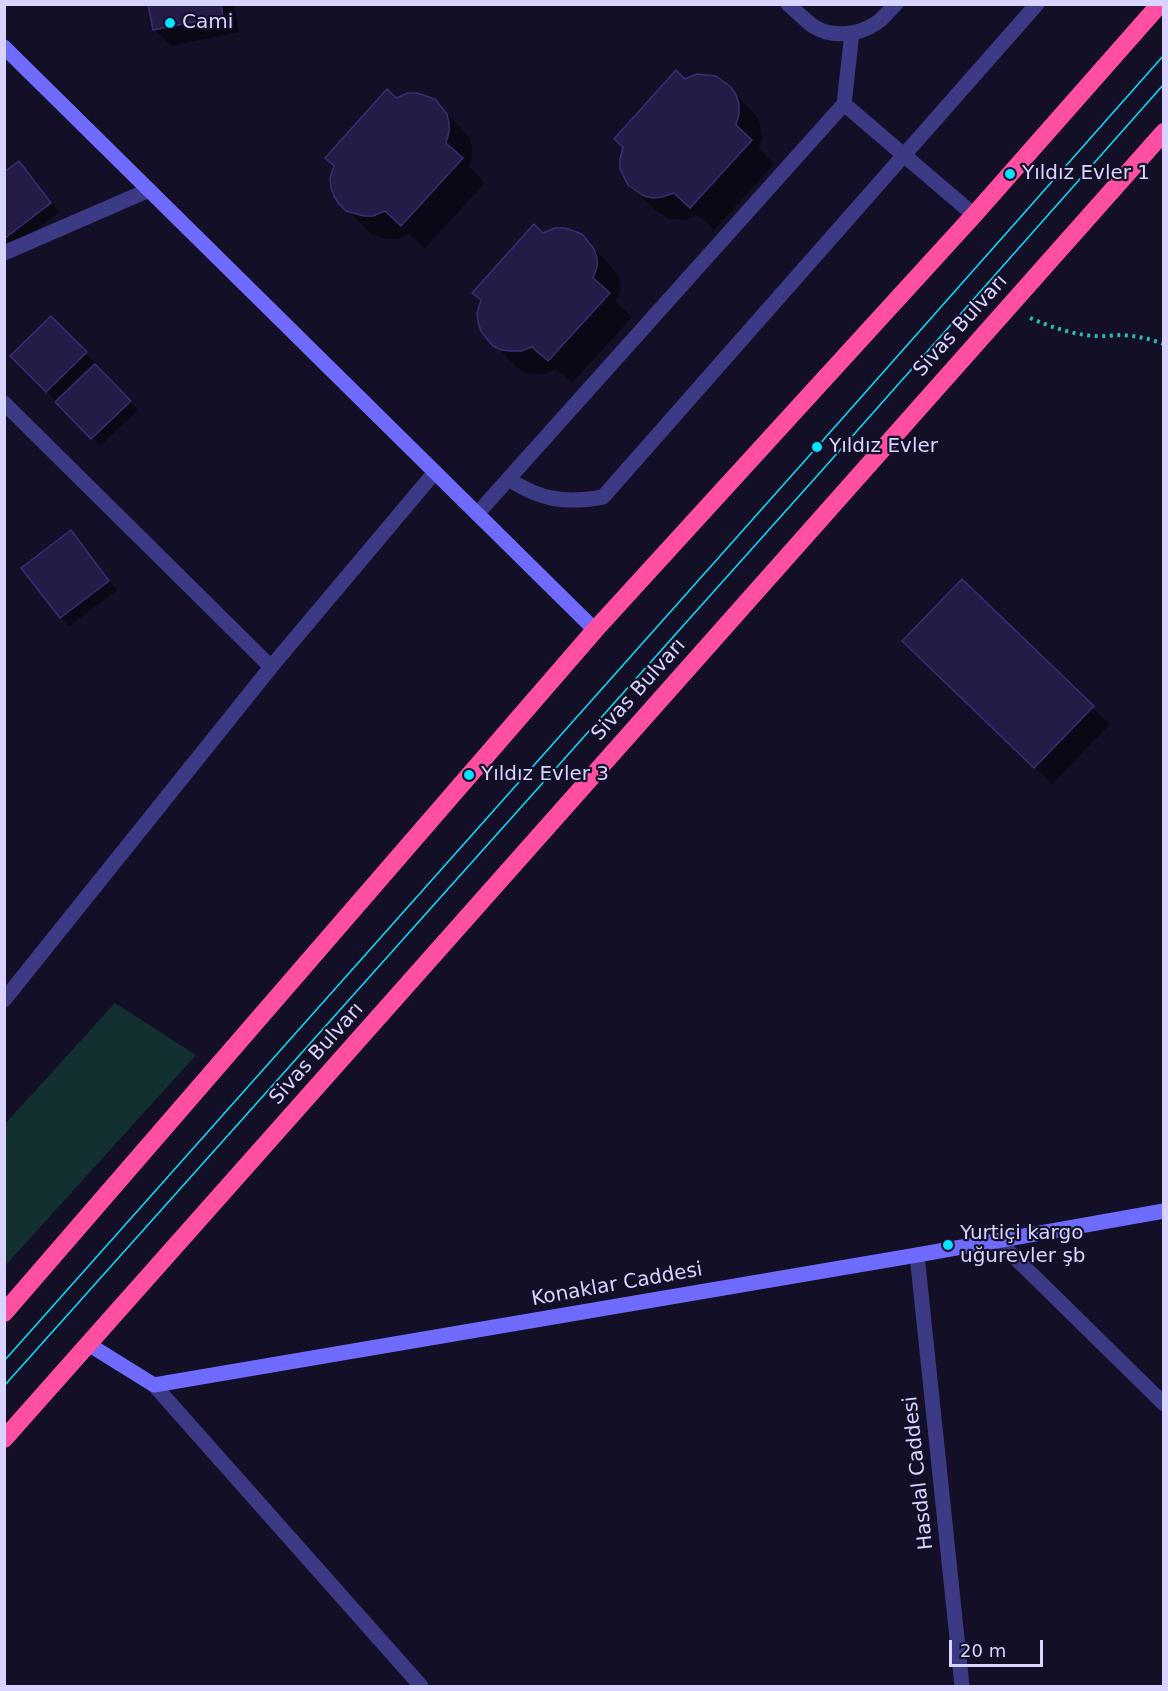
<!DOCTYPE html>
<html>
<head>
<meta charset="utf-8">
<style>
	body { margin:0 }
	#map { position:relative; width:1168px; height:1691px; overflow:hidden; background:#130f26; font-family:"DejaVu Sans",sans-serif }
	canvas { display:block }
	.frame { position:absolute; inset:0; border:6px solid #d9d4ff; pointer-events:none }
	.scale { position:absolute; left:949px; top:1640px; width:94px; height:27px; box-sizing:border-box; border:3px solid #d9d4ff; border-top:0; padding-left:8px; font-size:18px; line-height:21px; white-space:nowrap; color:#d9d4ff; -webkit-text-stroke:4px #130f26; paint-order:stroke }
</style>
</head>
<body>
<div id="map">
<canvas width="1168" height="1691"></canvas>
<div class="frame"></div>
<div class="scale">20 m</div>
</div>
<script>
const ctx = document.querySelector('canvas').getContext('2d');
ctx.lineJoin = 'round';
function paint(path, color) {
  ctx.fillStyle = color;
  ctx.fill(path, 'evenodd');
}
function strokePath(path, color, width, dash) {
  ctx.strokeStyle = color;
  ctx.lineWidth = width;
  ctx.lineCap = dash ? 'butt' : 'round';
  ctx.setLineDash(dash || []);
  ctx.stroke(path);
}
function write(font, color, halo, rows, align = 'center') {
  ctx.font = font + ' "DejaVu Sans",sans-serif';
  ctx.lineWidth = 4.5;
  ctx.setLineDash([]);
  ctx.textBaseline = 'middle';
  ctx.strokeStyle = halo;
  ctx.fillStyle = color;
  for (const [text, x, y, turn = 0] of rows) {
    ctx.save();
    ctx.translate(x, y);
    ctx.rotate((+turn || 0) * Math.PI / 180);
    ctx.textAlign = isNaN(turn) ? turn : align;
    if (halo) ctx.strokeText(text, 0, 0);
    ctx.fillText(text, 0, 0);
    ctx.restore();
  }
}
const green = new Path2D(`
	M115 1003 196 1055 5 1266V1124Z`);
const shadow = new Path2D(`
	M150 4H234L239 32 171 46 154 29Z
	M685 81 730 88 754 113 759 120 762 138 759 149 774 164 714 230 698 215 686 220 669 219 654 209 630 185Z
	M396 100 434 101 458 125 470 139 472 148V156L469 167 485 183 425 248 409 234 397 239H388L371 234 340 203Z
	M19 163 28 171 59 212 12 248 4 240V174Z
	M543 234 581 236 605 260 617 274 620 282V291L616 302 632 317 572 383 556 369 545 374H536L527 373 519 369 488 338Z
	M51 318 94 362 55 400 12 356Z
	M95 366 138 410 100 446 57 402Z
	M71 532 80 541 117 590 69 626 61 617Z
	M962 581 1110 724 1052 784 921 658Z`);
const building = new Path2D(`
	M148 4H221L223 16 153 30Z
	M676 70 685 79 697 74 716 76 731 87 736 95 739 104V114L736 125 752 140 690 208 674 193 662 197 653 198 644 196 628 185 620 169V159L623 147 614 139Z
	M387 89 396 98 408 93H417L435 99 447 114 449 123V132L446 143 463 158 401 226 385 211 373 216H364L346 211 339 204 334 196 331 188 330 178 334 166 325 158Z
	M19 161 51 203 4 239V172Z
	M534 224 543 233 555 228H565L582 234 594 249 597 258V267L593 278 610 293 548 361 532 347 521 351H511L502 350 493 346 487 339 481 331 478 322 477 313 481 300 472 293Z
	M51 316 87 352 46 392 10 356Z
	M95 364 131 401 91 439 55 402Z
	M71 530 109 581 60 618 21 568Z
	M962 579 1094 706 1034 768 902 641Z`);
const path = new Path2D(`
	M1030 318C1051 327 1071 334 1094 336 1103 337 1113 335 1122 335 1137 336 1150 339 1164 344`);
const street = new Path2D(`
	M788 4C796 11 804 19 813 26 831 38 858 35 875 24 883 19 889 11 896 4
	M844 104 974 215
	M4 253 149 190
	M4 403 271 667
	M508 479C541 500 565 504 603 497L1037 4
	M477 514 844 104 852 33
	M4 1000 271 667 435 472
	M998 1241 1164 1404
	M917 1255 962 1686
	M154 1385 421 1686`);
const secondary = new Path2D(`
	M4 47 595 630
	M88 1344 154 1385 917 1255 1164 1211`);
const highway = new Path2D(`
	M4 1313 595 630 974 215 1160 4
	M4 1439 1164 132`);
const tram = new Path2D(`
	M4 1361 817 447 1164 55
	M4 1386 833 458 1164 84`);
const markers = [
	[170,23,6,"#00e5ff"],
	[1010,174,6,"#00e5ff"],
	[817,447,6,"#00e5ff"],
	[469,775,6,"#00e5ff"],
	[948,1245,6,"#00e5ff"]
];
const poiNames = [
	["Cami",182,23],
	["Yıldız Evler 1",1022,174],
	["Yıldız Evler",829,447],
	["Yıldız Evler 3",481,775],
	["Yurtiçi kargo",960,1234],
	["uğurevler şb",960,1257]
];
const streetNames = [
	["Sivas Bulvarı",961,326,-48],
	["Sivas Bulvarı",639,690,-48],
	["Sivas Bulvarı",317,1054,-48],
	["Konaklar Caddesi",617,1285,-10],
	["Hasdal Caddesi",919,1473,-96]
];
paint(green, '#12302f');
paint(shadow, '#0007');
paint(building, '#241b47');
strokePath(building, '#3b2d73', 1.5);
strokePath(path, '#2fb8b0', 4, [3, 4.5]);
strokePath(street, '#3d3a85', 15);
strokePath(secondary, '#6f6bff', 15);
strokePath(highway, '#ff4fa3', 18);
strokePath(tram, '#00e5ff', 1.5);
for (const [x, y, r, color] of markers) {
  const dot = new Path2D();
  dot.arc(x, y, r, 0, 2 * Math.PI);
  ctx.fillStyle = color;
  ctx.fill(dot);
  strokePath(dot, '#130f26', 2);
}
write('20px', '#d9d4ff', '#130f26', poiNames, 'left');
write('20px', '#d9d4ff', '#130f26', streetNames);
</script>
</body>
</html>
